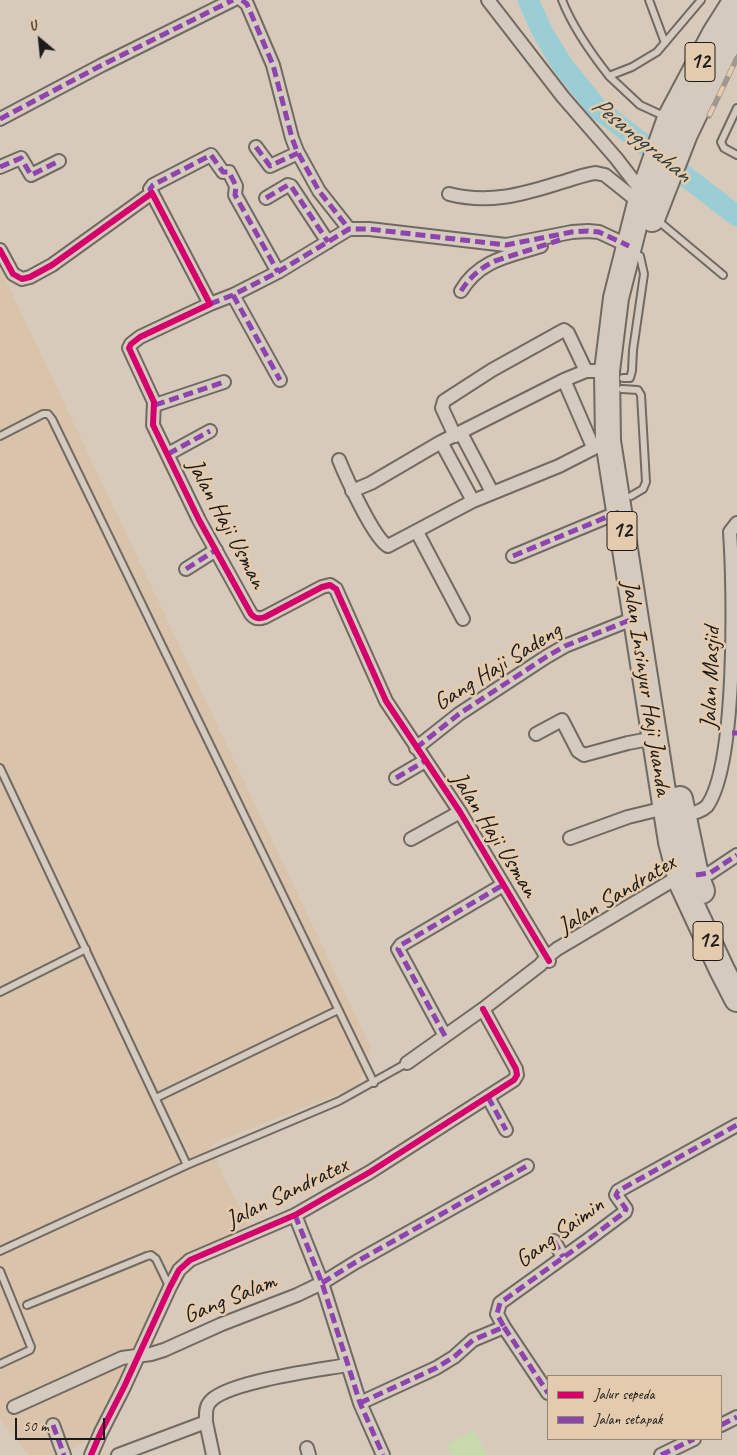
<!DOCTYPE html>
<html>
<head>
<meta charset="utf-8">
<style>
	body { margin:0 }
	#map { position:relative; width:737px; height:1455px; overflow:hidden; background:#d8caba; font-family:Caveat,sans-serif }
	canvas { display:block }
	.legend { position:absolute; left:547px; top:1375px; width:175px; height:65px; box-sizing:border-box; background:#e5cbad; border:1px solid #958573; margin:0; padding:6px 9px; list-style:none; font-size:15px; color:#1c1c1c }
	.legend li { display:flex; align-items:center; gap:10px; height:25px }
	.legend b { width:25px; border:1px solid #958573 }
	.north { position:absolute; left:15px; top:15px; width:50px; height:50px; -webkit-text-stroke:4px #e5cbad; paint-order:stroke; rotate:332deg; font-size:14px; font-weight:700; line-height:20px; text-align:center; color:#1c1c1c }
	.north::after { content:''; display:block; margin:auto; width:18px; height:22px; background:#1c1c1c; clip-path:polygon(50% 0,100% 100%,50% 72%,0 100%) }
	.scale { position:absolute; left:15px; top:1418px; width:90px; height:22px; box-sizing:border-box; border:2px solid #1c1c1c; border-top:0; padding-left:6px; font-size:15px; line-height:18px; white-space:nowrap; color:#1c1c1c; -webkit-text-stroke:4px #e5cbad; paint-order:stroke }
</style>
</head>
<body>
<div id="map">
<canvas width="737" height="1455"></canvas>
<ul class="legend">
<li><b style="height:6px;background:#d6006c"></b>Jalur sepeda</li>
<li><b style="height:6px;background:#8e44ad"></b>Jalan setapak</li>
</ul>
<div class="north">U</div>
<div class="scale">50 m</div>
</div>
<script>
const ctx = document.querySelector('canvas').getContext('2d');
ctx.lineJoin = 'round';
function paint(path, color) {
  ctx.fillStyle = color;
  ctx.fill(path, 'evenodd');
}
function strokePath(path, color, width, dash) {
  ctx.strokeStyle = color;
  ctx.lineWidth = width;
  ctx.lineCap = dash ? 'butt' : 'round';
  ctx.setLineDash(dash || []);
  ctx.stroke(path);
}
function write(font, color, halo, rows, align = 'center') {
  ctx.font = font + ' Caveat,sans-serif';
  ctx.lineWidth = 5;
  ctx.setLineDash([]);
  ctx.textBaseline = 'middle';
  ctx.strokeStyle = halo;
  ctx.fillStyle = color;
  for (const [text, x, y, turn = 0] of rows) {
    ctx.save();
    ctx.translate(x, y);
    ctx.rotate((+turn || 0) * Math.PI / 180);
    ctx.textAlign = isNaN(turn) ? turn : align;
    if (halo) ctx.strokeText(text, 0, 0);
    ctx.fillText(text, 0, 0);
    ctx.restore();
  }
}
const built = new Path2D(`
	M0 268 371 1048 359 1086 211 1144 223 1175 249 1225 187 1259 121 1392 84 1443 61 1455H29L0 1419Z`);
const green = new Path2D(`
	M474 1430 487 1455H452L447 1445Z`);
const river = new Path2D(`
	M528 0 543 33 563 66 598 109 737 216`);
const lane = new Path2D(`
	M562 0C573 28 590 52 609 76L632 67 657 52 701 0
	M649 0 665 43
	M609 76 640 105 666 117
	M737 108 721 142 724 148 737 155
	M656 219 723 275
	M623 378H630L632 371 633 350 644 274 640 256
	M622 389 638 390 641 395 646 482 643 489 631 496
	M0 436 43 414H48L52 419 374 1083
	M0 768 187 1165
	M0 992 86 949
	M156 1098 338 1010
	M0 1251 187 1165 339 1101 407 1063
	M0 1271 31 1347 30 1350 0 1364
	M27 1305 147 1256 151 1255 156 1259 169 1286`);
const street = new Path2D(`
	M242 0 247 4 273 65 292 138 297 151 319 191 349 229
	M488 0 563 97 616 158 643 193
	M0 119 102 65 233 0
	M256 147 270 166 298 153
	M0 167 21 158 31 175 59 161
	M152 193 150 189 153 185 211 155 223 172H229L236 186 235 195 278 272
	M449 194C488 204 521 195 559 183 571 180 584 174 596 173L605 175 640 203
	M266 198 288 185 291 186 328 242
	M0 250 13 274 22 279 30 277 52 265 152 193 210 304 140 337 131 344 129 348 154 402 153 425 199 520 251 614C255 619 260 619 265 617L322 587 330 585 336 589 386 701 460 812 549 961
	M461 291C479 260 509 256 541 246
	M233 295 280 380
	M210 304 233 295 278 272 349 229H369L506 245 572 232 588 231 599 232 629 246
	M564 380 593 447
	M155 405 224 382
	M461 433 492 492
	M455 436 442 408 444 401 492 370 564 330 568 333 586 371
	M441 442 473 501
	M168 454 210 431
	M339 460C346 477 374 539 388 546L473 501 559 466 608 441
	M352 491 371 483 441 442 564 380 586 371H607
	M417 532 463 619
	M513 556 619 512
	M186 569 216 550
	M536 734 562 720 578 751 584 755 628 743 655 738
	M416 748 459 714 546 657 565 646 635 618
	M396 778 425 761
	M683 815C691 814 701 812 707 806 737 764 734 590 730 532L737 523
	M570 838 628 817 665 808
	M411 839 460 812
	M445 1036 398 949 401 945 503 885
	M407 1063 483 1009 540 965 547 957 557 949 680 876 710 873 737 855
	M488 1097 506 1130
	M295 1215 322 1283 360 1403 383 1455
	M554 1241 563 1257
	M504 1327 548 1393
	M360 1403 436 1368 454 1357 473 1340 504 1327 497 1314 500 1303 589 1239 625 1212 626 1209 616 1195 618 1191 737 1125
	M14 1407 122 1358 151 1354 164 1350 222 1324 297 1295 322 1283 356 1262 527 1166
	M206 1422 213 1455
	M53 1425 64 1455
	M721 1425 737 1417
	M307 1448 309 1455
	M91 1455 101 1432 124 1387 170 1287 179 1270 190 1260 295 1215 370 1172 514 1080 517 1075 516 1069 483 1009
	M118 1455 206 1422C206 1416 205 1408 209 1403 223 1382 320 1370 347 1365
	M661 1455 694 1439`);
const highway = new Path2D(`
	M736 0 714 35 670 118 640 203 616 298 607 371 608 441 671 842 682 884 722 970 737 999
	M652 219 685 134 737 26
	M680 799 696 875 702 891`);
const rail = new Path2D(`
	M709 116 737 58`);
const quiet = new Path2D(`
	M242 0 247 4 273 65 292 138 297 151 319 191 349 229
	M0 119 102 65 233 0
	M256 147 270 166 298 153
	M0 167 21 158 31 175 59 161
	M152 193 150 189 153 185 211 155 223 172H229L236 186 235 195 278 272
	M266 198 288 185 291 186 328 242
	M461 291C470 277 480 268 495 261L560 240
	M233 295 280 380
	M210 304 233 295 278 272 349 229H369L506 245 572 232 588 231 599 232 629 246
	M155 405 224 382
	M168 454 210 431
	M513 556 619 512
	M186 569 216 550
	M732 733H737
	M416 748 459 714 546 657 565 646 635 618
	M396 778 425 761
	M696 875 710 873 737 855
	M445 1036 398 949 401 945 503 885
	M488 1097 506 1130
	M295 1215 322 1283 360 1403 383 1455
	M554 1241 563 1257
	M322 1283 356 1262 527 1166
	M504 1327 548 1393
	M360 1403 436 1368 454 1357 473 1340 504 1327 497 1314 500 1303 589 1239 625 1212 626 1209 616 1195 618 1191 737 1125
	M53 1425 64 1455
	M721 1425 737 1417
	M661 1455 694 1439`);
const cycleway = new Path2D(`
	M0 250 13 274 22 279 30 277 52 265 152 193 210 304 140 337 131 344 129 348 154 402 153 425 199 520 251 614C255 619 260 619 265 617L322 587 330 585 336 589 386 701 460 812 549 961
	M91 1455 101 1432 124 1387 170 1287 179 1270 190 1260 295 1215 370 1172 514 1080 517 1075 516 1069 483 1009`);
const shields = [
	[700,62,30],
	[622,531,30],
	[708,941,30]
];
const shieldNames = [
	["12",700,62],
	["12",622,531],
	["12",708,941]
];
const streetNames = [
	["Jalan Haji Usman",226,524,62],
	["Gang Haji Sadeng",498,667,-32],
	["Jalan Masjid",711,678,-88],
	["Jalan Insinyur Haji Juanda",646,688,81],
	["Jalan Haji Usman",494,835,58],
	["Jalan Sandratex",617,895,-31],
	["Jalan Sandratex",287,1193,-26],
	["Gang Saimin",560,1233,-36],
	["Gang Salam",230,1299,-22]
];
const waterNames = [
	["Pesanggrahan",641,140,39]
];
paint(built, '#d9c4ab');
paint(green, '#c8d9ad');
strokePath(river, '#9bced4', 21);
strokePath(lane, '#716a63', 10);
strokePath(street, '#716a63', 16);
strokePath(highway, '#716a63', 28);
strokePath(lane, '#d4cabe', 6);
strokePath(street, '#d4cabe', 12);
strokePath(highway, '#d4cabe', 24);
strokePath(rail, '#a0978f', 5.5);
strokePath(rail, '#e5cbad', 4, [11]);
strokePath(quiet, '#8e44ad', 5, [10, 5]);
strokePath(cycleway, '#d6006c', 6);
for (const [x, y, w] of shields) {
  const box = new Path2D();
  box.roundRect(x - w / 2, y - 19.5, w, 39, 4);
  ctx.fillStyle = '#e5cbad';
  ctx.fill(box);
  strokePath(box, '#1c1c1c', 1);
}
write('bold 22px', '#1c1c1c', null, shieldNames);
write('24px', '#1c1c1c', '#e5cbad', streetNames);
write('italic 25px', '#304043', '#e5cbad', waterNames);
</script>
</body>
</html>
